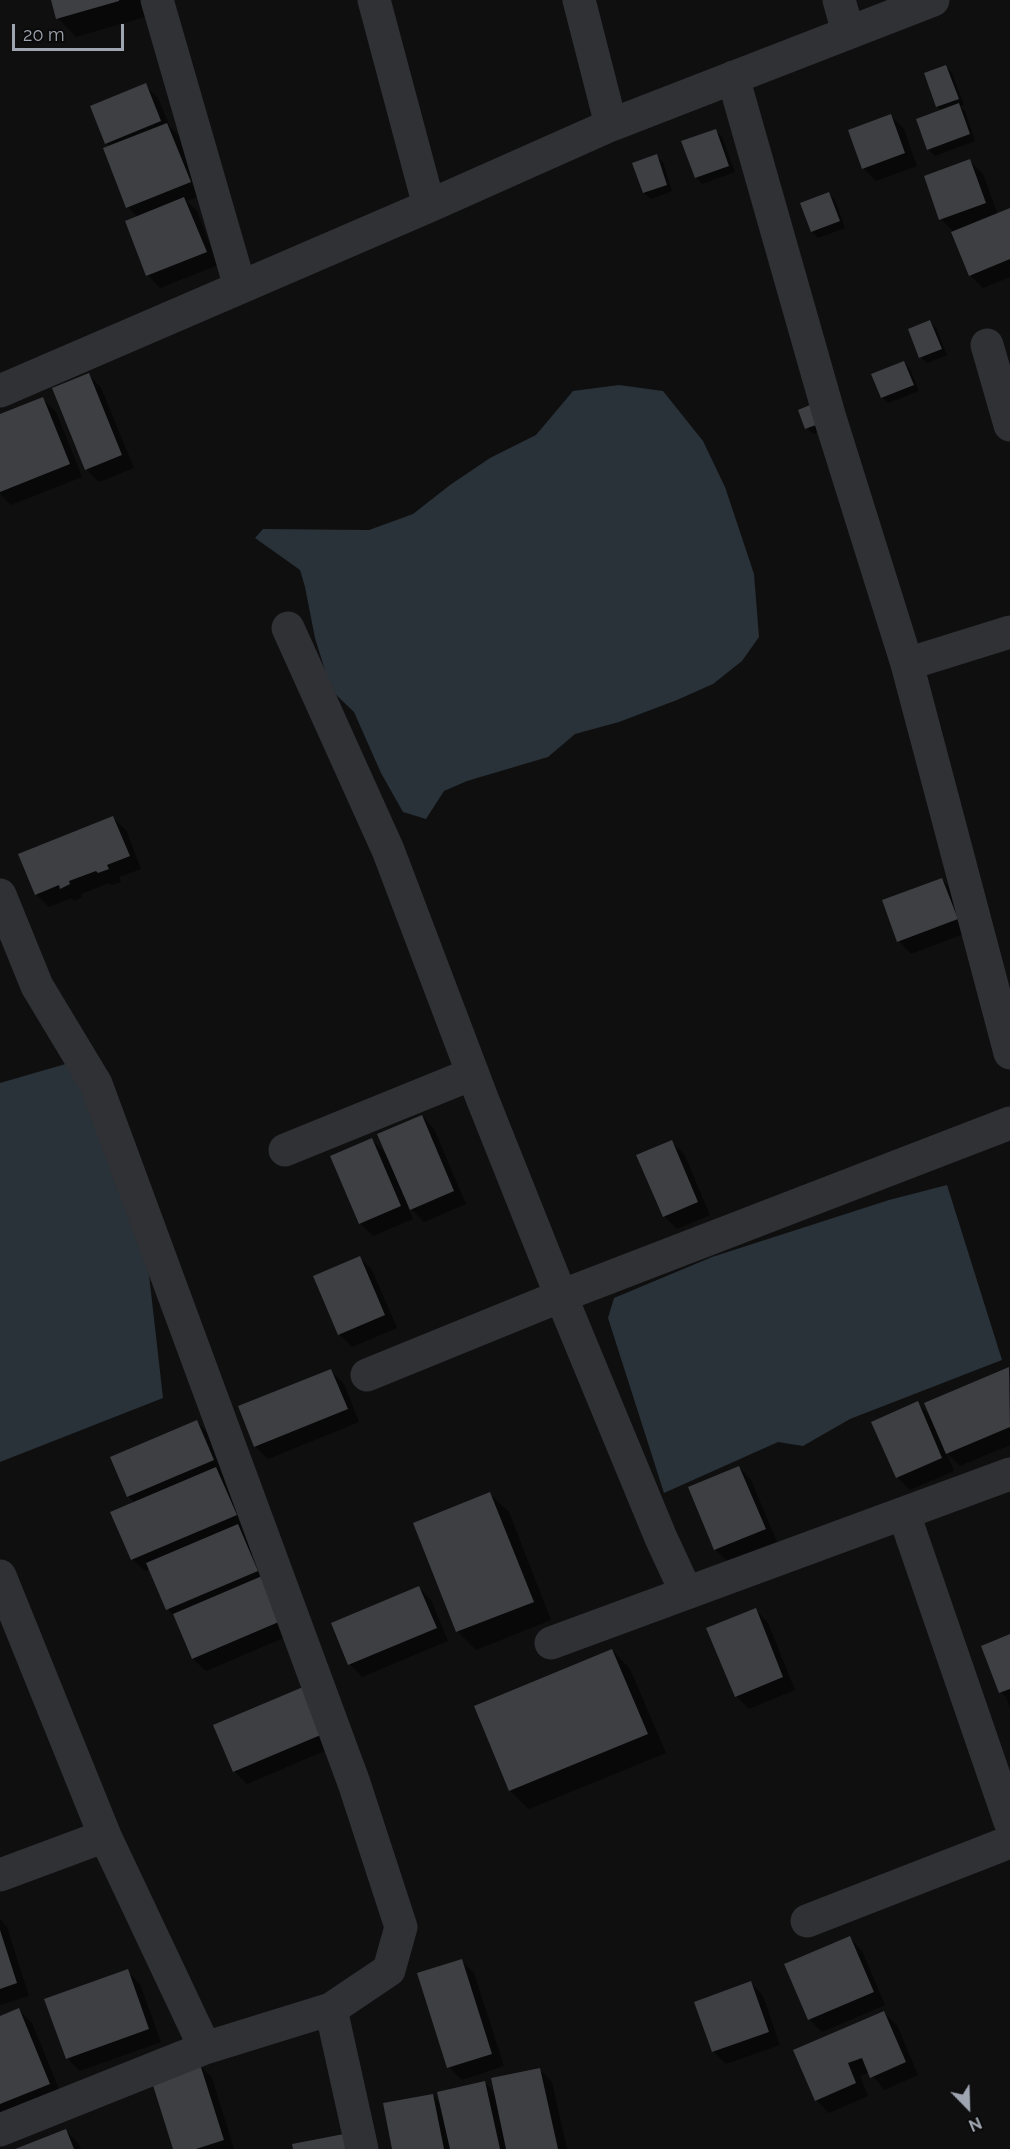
<!DOCTYPE html>
<html>
<head>
<meta charset="utf-8">
<style>
	body { margin:0 }
	#map { position:relative; width:1010px; height:2149px; overflow:hidden; background:#0f0f10; font-family:Raleway,sans-serif }
	canvas { display:block }
	.north { position:absolute; left:938px; top:2077px; width:60px; height:60px; -webkit-text-stroke:4px #0a0a0b; paint-order:stroke; rotate:157deg; font-size:16px; font-weight:700; line-height:24px; text-align:center; color:#a0a6b1 }
	.north::after { content:''; display:block; margin:auto; width:21px; height:27px; background:#a0a6b1; clip-path:polygon(50% 0,100% 100%,50% 72%,0 100%) }
	.scale { position:absolute; left:12px; top:24px; width:112px; height:27px; box-sizing:border-box; border:3px solid #a0a6b1; border-top:0; padding-left:8px; font-size:18px; line-height:21px; white-space:nowrap; color:#a0a6b1; -webkit-text-stroke:4px #0a0a0b; paint-order:stroke }
</style>
</head>
<body>
<div id="map">
<canvas width="1010" height="2149"></canvas>
<div class="north">N</div>
<div class="scale">20 m</div>
</div>
<script>
const ctx = document.querySelector('canvas').getContext('2d');
ctx.lineJoin = 'round';
function paint(path, color) {
  ctx.fillStyle = color;
  ctx.fill(path, 'evenodd');
}
function strokePath(path, color, width, dash) {
  ctx.strokeStyle = color;
  ctx.lineWidth = width;
  ctx.lineCap = dash ? 'butt' : 'round';
  ctx.setLineDash(dash || []);
  ctx.stroke(path);
}
const water = new Path2D(`
	M619 385 663 391 703 441 725 487 754 574 759 637 742 661 713 684 677 700 619 722 575 734 548 757 467 781 444 791 426 819 403 812 381 773 354 712 331 690 315 638 305 587 300 570 255 538 263 529 369 530 413 514 450 485 490 458 536 435 573 391Z
	M69 1063 142 1213 163 1398 0 1462V1083Z
	M947 1185 1002 1360 850 1419 803 1446 778 1442 664 1493 608 1318 614 1298 712 1257 889 1200Z`);
const shadow = new Path2D(`
	M52 0H159L162 12 76 37 58 18Z
	M946 66 952 73 964 105 960 106 965 111 975 141 935 156 929 150 918 120 942 111 937 106Z
	M145 85 158 98 170 127 180 137 202 195 187 201 197 211 218 265 160 288 148 275 138 217 128 207 110 147 106 143Z
	M891 116 904 129 917 166 876 181 863 168Z
	M716 131 722 137 735 172 702 184 696 177Z
	M656 156 663 162 672 191 651 199 644 193 634 164Z
	M970 161 983 174 998 215 1010 210V277L983 288 970 275 953 231 941 219Z
	M829 194 835 200 845 228 818 238 812 232 802 204Z
	M930 322 936 328 947 355 927 363 920 357Z
	M904 362 910 369 919 391 888 403 882 397Z
	M89 375 101 388 134 468 99 482 86 469Z
	M43 399 56 412 82 477 11 505 0 494V416Z
	M816 404 829 428 813 434 807 428Z
	M113 818 126 830 141 869 119 877 121 882 112 885 109 883 81 894 82 897 74 901 71 898 49 907 36 894Z
	M941 879 954 892 969 932 911 954 899 941Z
	M422 1116 434 1129 466 1204 424 1222 407 1205 413 1219 373 1236 360 1223 372 1140 388 1156Z
	M671 1142 684 1154 710 1215 677 1229 664 1216Z
	M360 1258 372 1270 397 1328 352 1347 339 1334Z
	M1009 1369 1010 1445 960 1466 946 1452 954 1471 910 1490 897 1477 917 1403 932 1417Z
	M331 1371 344 1384 359 1422 268 1459 255 1446Z
	M197 1422 210 1435 226 1473 222 1474 229 1482 248 1527 242 1530 250 1539 293 1634 206 1671 193 1659 175 1617 168 1609 151 1569 145 1571 132 1559 135 1503 128 1496Z
	M739 1467 751 1480 777 1542 728 1562 716 1550 690 1488Z
	M490 1494 509 1512 551 1620 476 1650 458 1632 415 1524Z
	M419 1588 431 1600 448 1641 362 1677 350 1664 333 1624Z
	M756 1610 768 1623 795 1690 749 1709 736 1696Z
	M1010 1636V1709L1007 1698 1001 1692Z
	M612 1650 630 1669 666 1753 529 1809 510 1791Z
	M302 1688 334 1747 247 1784 234 1771Z
	M0 1919 7 1927 29 1996 0 2005Z
	M850 1938 862 1951 885 2005 822 2032 809 2019Z
	M461 1961 474 1973 504 2066 462 2080 449 2067Z
	M127 1971 140 1984 161 2042 80 2071 67 2058Z
	M751 1983 763 1996 780 2045 726 2064 713 2051Z
	M19 2010 32 2023 62 2096 0 2112V2017Z
	M884 2013 897 2025 918 2075 884 2090 870 2072 860 2076 868 2096 829 2113 816 2100Z
	M200 2066 212 2078 234 2149H174Z
	M539 2069 552 2082 567 2149H393L432 2095 442 2105 485 2083 496 2094Z
	M66 2131 79 2144 81 2149H19Z`);
const building = new Path2D(`
	M51 0H119V1L56 19Z
	M946 65 959 99 936 107 924 73Z
	M146 83 161 121 105 144 90 106Z
	M959 103 970 134 927 150 916 119Z
	M891 114 905 153 862 169 848 130Z
	M167 123 191 182 126 208 103 148Z
	M716 129 729 166 695 178 681 141Z
	M657 154 667 185 643 193 632 163Z
	M970 159 986 203 939 220 924 176Z
	M829 192 840 221 811 232 800 203Z
	M184 197 207 252 146 276 125 221Z
	M1010 208V259L969 276 951 232Z
	M930 320 942 349 919 358 908 329Z
	M904 361 914 385 881 398 871 374Z
	M89 373 122 455 85 470 52 388Z
	M43 397 70 464 0 492V414Z
	M817 402 824 422 805 429 798 410Z
	M113 816 130 856 107 865 109 869 98 873 96 871 69 881 70 884 60 889 59 885 35 895 18 854Z
	M942 878 958 919 897 942 882 900Z
	M422 1115 454 1191 410 1210 377 1134Z
	M372 1138 401 1206 359 1224 330 1156Z
	M672 1140 698 1202 663 1217 636 1155Z
	M360 1256 385 1315 338 1335 313 1276Z
	M1009 1367 1010 1427 946 1454 924 1403Z
	M331 1369 348 1409 254 1447 238 1406Z
	M918 1401 942 1458 896 1478 871 1422Z
	M197 1420 214 1460 127 1497 110 1457Z
	M739 1466 766 1529 714 1550 688 1487Z
	M216 1467 237 1515 131 1560 110 1512Z
	M490 1492 534 1602 456 1632 413 1523Z
	M238 1524 258 1571 166 1610 146 1563Z
	M262 1576 281 1621 192 1659 173 1614Z
	M419 1586 437 1628 348 1665 331 1623Z
	M756 1608 783 1677 735 1697 706 1628Z
	M1010 1634V1689L999 1693 981 1646Z
	M612 1649 648 1734 509 1791 474 1706Z
	M303 1687 323 1734 233 1772 213 1725Z
	M0 1930 17 1983 0 1989Z
	M850 1936 874 1992 808 2020 784 1964Z
	M462 1959 492 2054 447 2068 417 1973Z
	M128 1969 149 2029 66 2059 44 1999Z
	M751 1981 769 2032 712 2052 694 2002Z
	M19 2008 50 2084 0 2104V2016Z
	M884 2011 906 2062 870 2078 862 2058 848 2063 856 2083 815 2101 793 2050Z
	M200 2064 224 2140 196 2149H173L151 2079Z
	M540 2068 558 2149H506L491 2078Z
	M485 2081 500 2149H450L437 2092Z
	M433 2094 444 2149H392L383 2103Z
	M66 2129 74 2149H15Z
	M349 2133 352 2149H293L292 2144Z`);
const minor = new Path2D(`
	M157 0 240 287
	M374 0 429 206
	M579 0 611 125
	M839 0 848 32
	M733 77 830 418 907 664 1010 1053
	M987 345 1010 425
	M0 391 429 206 611 125 933 0
	M288 628 388 850 482 1098 561 1296 661 1538 686 1592
	M907 664 1010 632
	M0 895 37 986 96 1084 354 1783 401 1927 389 1970 331 2009 362 2149
	M285 1150 472 1074
	M367 1375 561 1296 1010 1123
	M904 1514 1010 1822
	M0 1576 105 1836 205 2048
	M551 1643 1010 1474
	M0 1875 105 1836
	M807 1921 1010 1842
	M0 2130 205 2048 331 2009`);
paint(water, '#293238');
paint(shadow, '#0007');
paint(building, '#3e3f43');
strokePath(minor, '#303135', 33);
</script>
</body>
</html>
